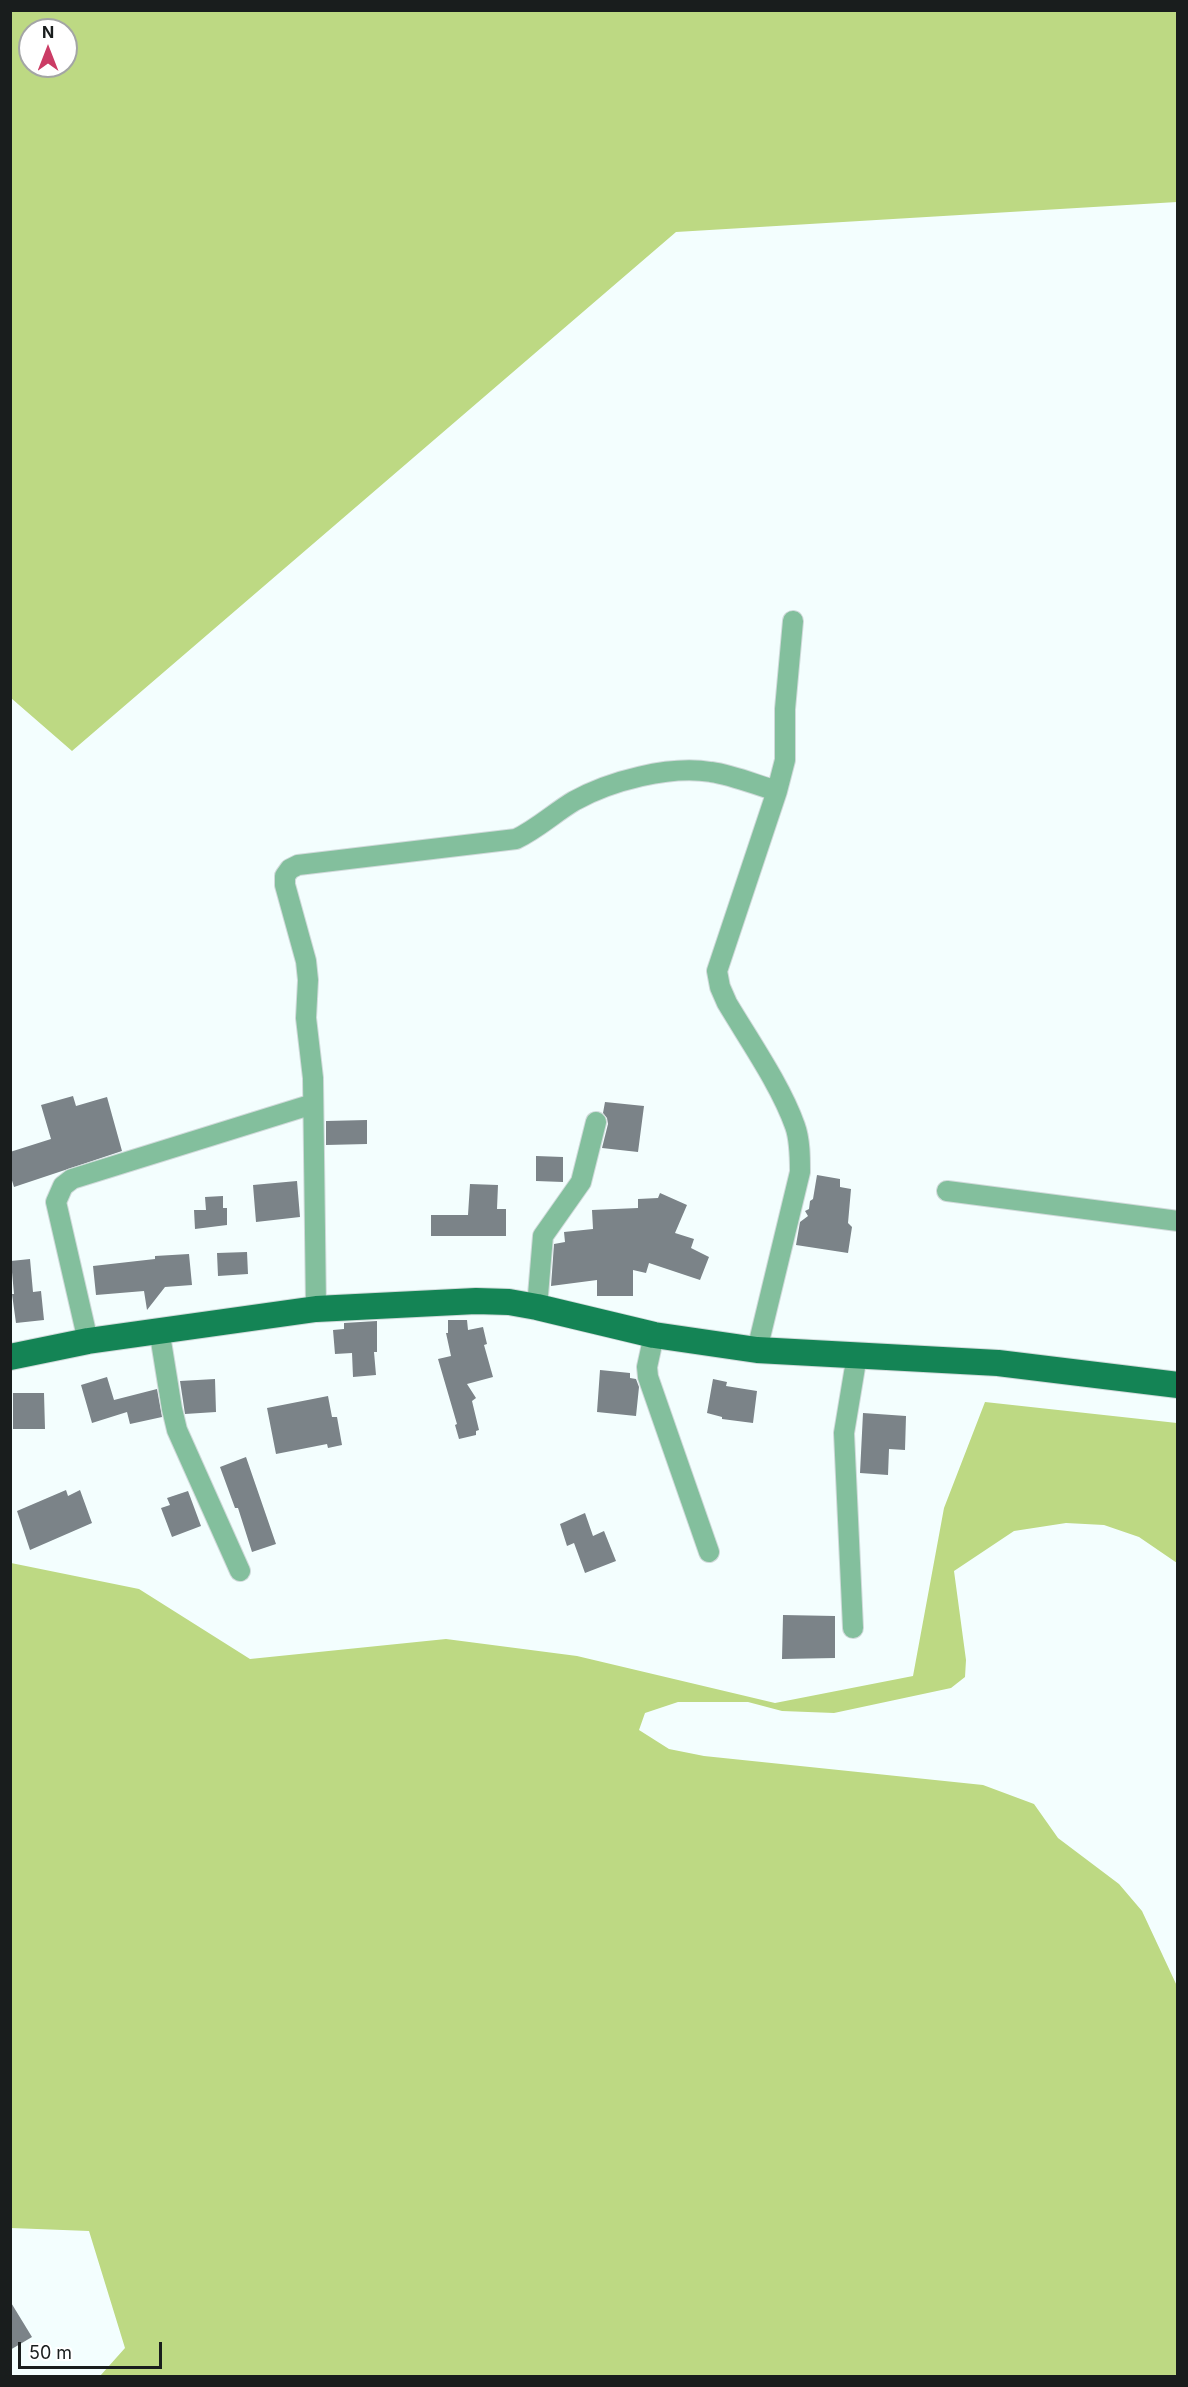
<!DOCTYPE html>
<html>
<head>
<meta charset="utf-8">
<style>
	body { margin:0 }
	#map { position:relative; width:1188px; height:2387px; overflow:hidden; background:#f3fefe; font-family:Inter,sans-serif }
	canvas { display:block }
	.frame { position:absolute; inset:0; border:12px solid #191d1d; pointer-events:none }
	.north { position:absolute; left:18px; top:18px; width:60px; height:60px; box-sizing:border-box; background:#fff; border:2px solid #a3a5a5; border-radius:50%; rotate:0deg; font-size:16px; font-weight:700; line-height:24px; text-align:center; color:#191d1d }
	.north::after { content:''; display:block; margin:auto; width:21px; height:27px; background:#cb3c65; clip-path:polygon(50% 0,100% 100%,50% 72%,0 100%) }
	.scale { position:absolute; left:18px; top:2342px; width:144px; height:27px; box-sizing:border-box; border:3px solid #191d1d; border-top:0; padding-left:8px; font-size:18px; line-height:21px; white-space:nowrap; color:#191d1d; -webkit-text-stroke:4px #fff; paint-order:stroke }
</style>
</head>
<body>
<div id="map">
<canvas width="1188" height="2387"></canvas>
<div class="frame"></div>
<div class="north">N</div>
<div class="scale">50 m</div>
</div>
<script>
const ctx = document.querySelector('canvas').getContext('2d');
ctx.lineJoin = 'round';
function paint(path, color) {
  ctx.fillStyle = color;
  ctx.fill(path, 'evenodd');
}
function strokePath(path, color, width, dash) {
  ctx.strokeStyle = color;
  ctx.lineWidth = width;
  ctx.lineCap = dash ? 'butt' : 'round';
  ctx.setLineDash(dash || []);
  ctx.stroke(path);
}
const forest = new Path2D(`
	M11 10 1177 11V202L676 232 72 751 11 698ZM30 30H66V66H30Z
	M985 1402 1177 1423V1563L1139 1537 1104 1525 1066 1523 1014 1531 954 1571 966 1660 965 1677 951 1688 834 1713 782 1711 748 1702H678L645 1713 639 1730 669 1749 704 1756 983 1785 1034 1804 1058 1838 1119 1884 1142 1911 1177 1986V2376H100L125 2348 89 2231 11 2228V1563L139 1589 250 1659 446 1639 577 1656 775 1703 913 1676 944 1508Z`);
const building = new Path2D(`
	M73 1096 76 1106 107 1097 122 1151 14 1187 10 1174V1152L51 1139 41 1105Z
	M605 1102 644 1106 638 1152 602 1148 608 1124 607 1118 603 1113Z
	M367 1120V1144L326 1145V1121Z
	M536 1156 563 1157V1182L536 1181Z
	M817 1175 840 1179V1187L851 1189 848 1223 852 1227 848 1253 796 1245 800 1222 808 1216 805 1211 809 1209 810 1201 813 1199Z
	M297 1181 300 1217 256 1222 253 1185Z
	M470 1184 498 1185 497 1209H506V1236H431V1215H468Z
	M660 1193 687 1205 675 1233 694 1239 691 1248 709 1257 700 1280 649 1263 646 1273 633 1270V1296H597V1280L551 1286 554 1244 565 1242 564 1232 593 1229 592 1210 638 1208V1199L658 1198Z
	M223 1196V1208H227V1225L195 1229 194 1210H206L205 1197Z
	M247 1252 248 1274 218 1276 217 1253Z
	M189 1254 192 1285 165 1287 147 1310 144 1291 96 1295 93 1266 155 1259V1256Z
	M30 1259 33 1292 41 1291 44 1320 16 1323 12 1294H14L11 1261Z
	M448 1320H467L468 1330 483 1327 487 1344 484 1345 493 1377 467 1384 476 1398 472 1401 479 1430 476 1431V1435L459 1439 455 1425 457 1424 438 1359 451 1356 446 1333H448Z
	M377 1321V1352H374L376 1375 353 1377 352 1353 335 1354 333 1330 344 1329V1323Z
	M600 1370 630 1373V1378L636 1379 639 1387 636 1416 597 1412Z
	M107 1377 114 1400 157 1389 162 1417 130 1424 127 1412 92 1423 81 1385Z
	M215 1379 216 1412 185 1414 180 1381Z
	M713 1379 727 1382 726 1386 757 1391 753 1423 722 1419V1417L707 1413Z
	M13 1393H44L45 1429H13Z
	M328 1396 332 1417H337L342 1445 328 1448 327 1444 276 1454 267 1408Z
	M863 1413 906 1416 905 1450 889 1449 888 1475 860 1473Z
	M246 1457 276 1544 252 1552 238 1508H235L220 1467Z
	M66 1490 68 1496 80 1490 92 1523 30 1550 17 1511Z
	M188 1491 201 1526 172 1537 161 1508 170 1505 167 1498Z
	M585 1513 593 1536 604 1531 616 1561 585 1573 574 1543 567 1546 560 1524Z
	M783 1615 835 1616V1658L782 1659Z
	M10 2301 32 2337 10 2350Z`);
const minor = new Path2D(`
	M947 1191 1178 1221
	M537 1307 543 1236 581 1182 596 1122
	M316 1309 313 1078 306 1018 308 980 306 961 285 885V876L290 869 298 865 516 839C537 829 554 813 574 801 610 781 670 765 711 772 733 775 756 785 777 791
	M159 1329 172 1409 177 1430 240 1571
	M654 1335 647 1367 648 1377 709 1552
	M88 1341 56 1202 63 1186 72 1179 313 1104
	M757 1350 800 1172C800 1157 800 1140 795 1126 781 1086 749 1040 727 1003L720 987 717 971 777 791 785 760V709L793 621
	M853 1628 844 1433 857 1355`);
const major = new Path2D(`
	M10 1357 88 1341 316 1309 476 1301 509 1302 537 1307 654 1335 757 1350 998 1363 1178 1385`);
paint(forest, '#bdd983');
paint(building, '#7b8388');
strokePath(minor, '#d0dada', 22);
strokePath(major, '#d0dada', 28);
strokePath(minor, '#83bf9d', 20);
strokePath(major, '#148455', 26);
</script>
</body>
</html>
